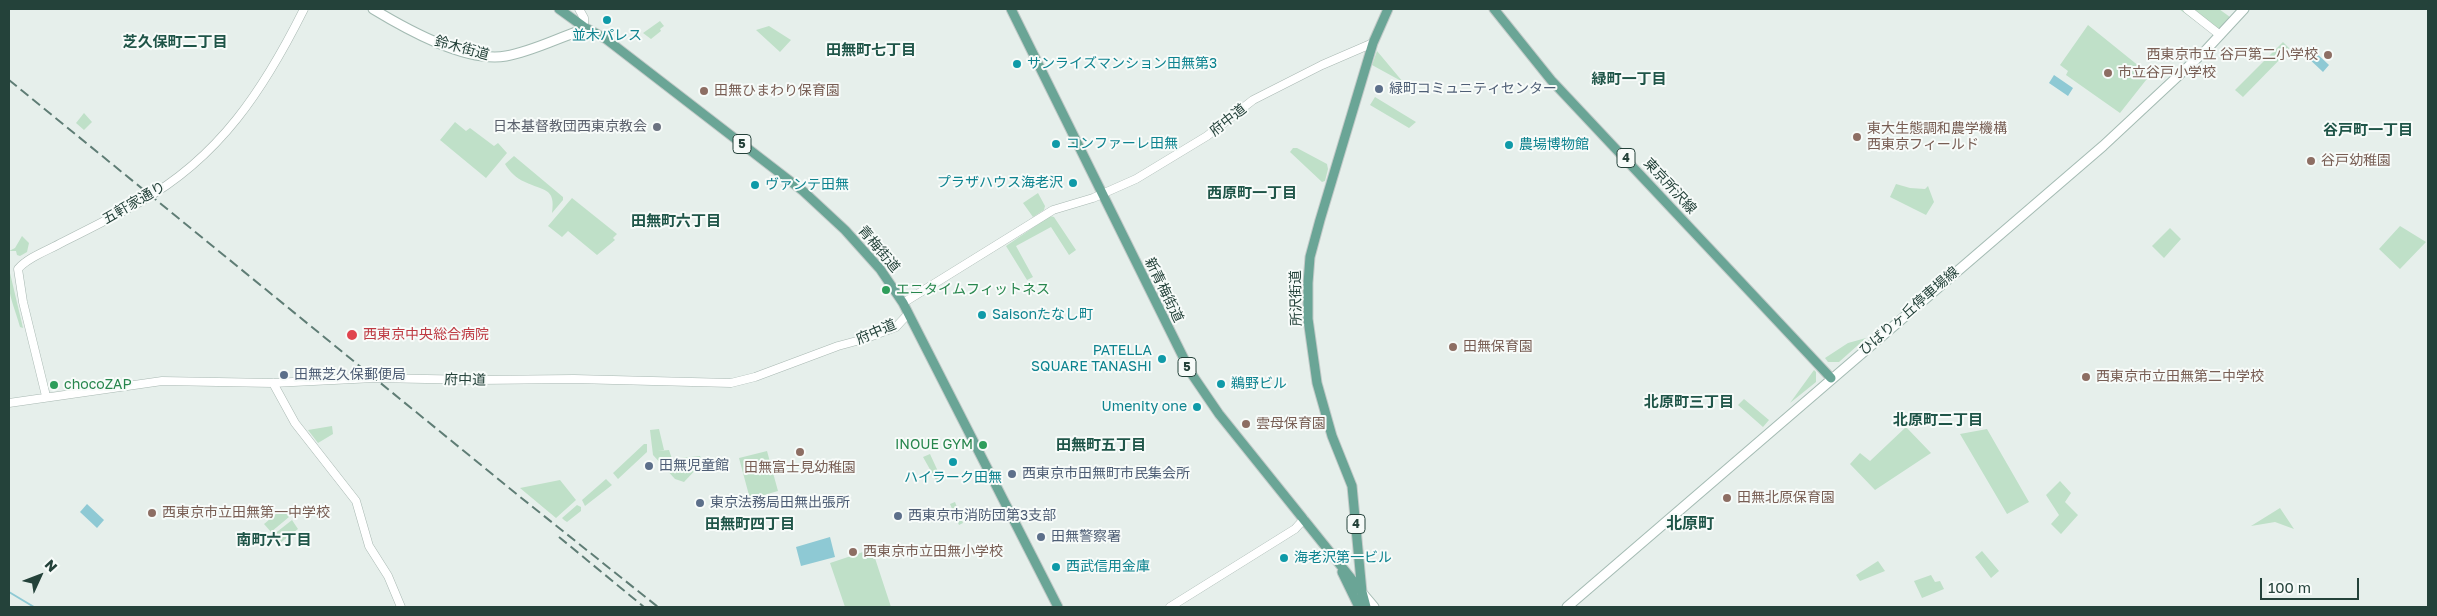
<!DOCTYPE html>
<html>
<head>
<meta charset="utf-8">
<style>
	body { margin:0 }
	#map { position:relative; width:2437px; height:616px; overflow:hidden; background:#e6efeb; font-family:"Golos Text",sans-serif }
	canvas { display:block }
	.frame { position:absolute; inset:0; border:10px solid #24423a; pointer-events:none }
	.north { position:absolute; left:15px; top:551px; width:50px; height:50px; -webkit-text-stroke:4px #f7fbf9; paint-order:stroke; rotate:47deg; font-size:14px; font-weight:700; line-height:20px; text-align:center; color:#24423a }
	.north::after { content:''; display:block; margin:auto; width:18px; height:22px; background:#24423a; clip-path:polygon(50% 0,100% 100%,50% 72%,0 100%) }
	.scale { position:absolute; left:2260px; top:578px; width:99px; height:22px; box-sizing:border-box; border:2px solid #24423a; border-top:0; padding-left:6px; font-size:15px; line-height:18px; white-space:nowrap; color:#24423a; -webkit-text-stroke:4px #f7fbf9; paint-order:stroke }
</style>
</head>
<body>
<div id="map">
<canvas width="2437" height="616"></canvas>
<div class="frame"></div>
<div class="north">N</div>
<div class="scale">100 m</div>
</div>
<script>
const ctx = document.querySelector('canvas').getContext('2d');
ctx.lineJoin = 'round';
function paint(path, color) {
  ctx.fillStyle = color;
  ctx.fill(path, 'evenodd');
}
function strokePath(path, color, width, dash) {
  ctx.strokeStyle = color;
  ctx.lineWidth = width;
  ctx.lineCap = dash ? 'butt' : 'round';
  ctx.setLineDash(dash || []);
  ctx.stroke(path);
}
function write(font, color, halo, rows, align = 'center') {
  ctx.font = font + ' "Golos Text","Noto Sans JP",sans-serif';
  ctx.lineWidth = 4;
  ctx.setLineDash([]);
  ctx.textBaseline = 'middle';
  ctx.strokeStyle = halo;
  ctx.fillStyle = color;
  for (const [text, x, y, turn = 0] of rows) {
    ctx.save();
    ctx.translate(x, y);
    ctx.rotate((+turn || 0) * Math.PI / 180);
    ctx.textAlign = isNaN(turn) ? turn : align;
    if (halo) ctx.strokeText(text, 0, 0);
    ctx.fillText(text, 0, 0);
    ctx.restore();
  }
}
const green = new Path2D(`
	M2179 9H2219L2234 20 2218 38Z
	M660 21 664 26 660 29 661 31 651 39 643 33Z
	M2088 25 2150 75 2120 113 2066 75 2068 71 2060 65Z
	M769 26 791 40 780 52 756 30Z
	M2283 42 2290 49 2243 97 2235 90Z
	M1377 51 1403 82 1372 65Z
	M1375 97 1416 122 1409 128 1370 105Z
	M84 113 92 122 84 130 76 123Z
	M455 122 466 131 470 128 494 146 498 143 507 153 486 178 440 140Z
	M1293 148H1297L1327 164 1328 169 1325 181 1322 182 1290 152Z
	M514 156 563 197V200L552 213C556 187 543 191 525 182 516 178 510 172 505 164Z
	M1896 184 1910 188 1925 189 1928 186 1934 202 1926 215 1890 197Z
	M1038 193 1045 206 1044 210 1033 217 1023 203Z
	M572 198 617 234 613 238 615 240 597 255 568 231 562 237 548 226Z
	M1050 216 1054 217 1076 250 1069 255 1051 227 1016 246 1033 277 1027 280 1006 246Z
	M2400 226 2426 242 2400 269 2379 249Z
	M2170 228 2181 239 2164 258 2152 246Z
	M22 236 29 243 27 252 20 256 17 255 16 251H9L15 248Z
	M10 273 23 328 20 327C16 311 5 289 10 273Z
	M1866 338 1839 362H1828L1825 358 1848 343Z
	M1814 370 1816 372V382L1790 403Z
	M1744 399 1769 420 1763 427 1738 405Z
	M332 426 333 434 318 443 308 430Z
	M1906 427 1931 453 1875 490 1850 464 1860 453 1870 461Z
	M659 429 664 450 658 451 669 450 672 459 700 456 703 462 684 482 675 479 653 455 650 430Z
	M1987 429 2029 502 2007 514 1960 434Z
	M644 444H647V452L618 479 613 473Z
	M767 451 778 491 750 499 739 458Z
	M930 454 941 478 936 480 923 457Z
	M606 479 612 485 585 506 582 500Z
	M560 480 576 500 556 518 520 488Z
	M2060 481 2071 493 2065 502 2078 515 2061 534 2051 524 2059 515 2046 495Z
	M955 502 963 523 959 525 950 504Z
	M577 505 581 507V511L567 522 564 520 562 518Z
	M2280 508 2294 529 2275 522 2251 526Z
	M282 509 289 517 271 532 264 524Z
	M292 520 298 529 280 543 273 535Z
	M872 549 891 607H845L830 563Z
	M1982 551 1999 571 1991 578 1975 557Z
	M1878 561 1885 571 1860 581 1856 575Z
	M1931 575 1935 582 1940 581 1944 589 1922 598 1914 581Z`);
const water = new Path2D(`
	M2312 49 2329 65 2323 72 2306 56Z
	M2054 75 2073 88 2068 96 2049 83Z
	M87 504 104 520 97 528 80 512Z
	M830 537 835 557 801 566 796 547Z`);
const stream = new Path2D(`
	M9 592 34 607H88`);
const tertiary = new Path2D(`
	M579 9 584 18V27
	M2187 9 2220 35
	M903 303 1053 210 1093 198 1136 179 1207 136 1253 100 1322 65 1373 43
	M273 383 295 423 356 501 369 546 388 576 401 607
	M46 396 23 302 18 269C28 257 49 250 63 242 89 229 115 216 140 202 220 157 264 89 304 9
	M9 403 162 381 273 383 374 378 478 380 574 379 731 383 755 377 838 346 864 339 896 327 908 314
	M1170 607 1295 529 1304 519`);
const secondary = new Path2D(`
	M373 9C406 29 466 63 506 56 530 52 556 39 579 31L584 27
	M1363 594 1374 607
	M1567 607 2103 146 2206 50 2244 9`);
const primary = new Path2D(`
	M559 9 584 27 606 39 803 191 845 230 880 269 903 303 1058 607
	M1011 9 1191 373 1219 414 1362 592
	M1494 9 1551 80 1831 378
	M1342 572 1359 607
	M1366 607 1362 592 1352 486 1332 436 1317 383 1308 319V283L1310 257 1320 220 1373 43 1388 9`);
const rail = new Path2D(`
	M9 80 519 496 658 607
	M559 537 644 607`);
const markers = [
	[607,20,5,"#0f9aa8"],
	[2328,55,5,"#8d6e63"],
	[1017,64,5,"#0f9aa8"],
	[2108,73,5,"#8d6e63"],
	[1379,89,5,"#5c6f8a"],
	[704,91,5,"#8d6e63"],
	[657,127,5,"#6b7280"],
	[1857,137,5,"#8d6e63"],
	[1056,144,5,"#0f9aa8"],
	[1509,145,5,"#0f9aa8"],
	[2311,161,5,"#8d6e63"],
	[1073,183,5,"#0f9aa8"],
	[755,185,5,"#0f9aa8"],
	[886,290,5,"#2e9e5b"],
	[982,315,5,"#0f9aa8"],
	[352,335,6,"#e0444e"],
	[1453,347,5,"#8d6e63"],
	[1162,359,5,"#0f9aa8"],
	[284,375,5,"#5c6f8a"],
	[2086,377,5,"#8d6e63"],
	[1221,384,5,"#0f9aa8"],
	[54,385,5,"#2e9e5b"],
	[1197,407,5,"#0f9aa8"],
	[1246,424,5,"#8d6e63"],
	[983,445,5,"#2e9e5b"],
	[800,452,5,"#8d6e63"],
	[953,462,5,"#0f9aa8"],
	[649,466,5,"#5c6f8a"],
	[1012,474,5,"#5c6f8a"],
	[1727,498,5,"#8d6e63"],
	[700,503,5,"#5c6f8a"],
	[152,513,5,"#8d6e63"],
	[898,516,5,"#5c6f8a"],
	[1041,537,5,"#5c6f8a"],
	[853,552,5,"#8d6e63"],
	[1284,558,5,"#0f9aa8"],
	[1056,567,5,"#0f9aa8"]
];
const shields = [
	[742,144,18],
	[1626,158,18],
	[1187,367,18],
	[1356,524,18]
];
const shieldNames = [
	["5",742,144],
	["4",1626,158],
	["5",1187,367],
	["4",1356,524]
];
const cultureNames = [
	["並木パレス",607,36,"center"],
	["サンライズマンション田無第3",1027,64],
	["コンファーレ田無",1066,144],
	["農場博物館",1519,145],
	["プラザハウス海老沢",1063,183,"right"],
	["ヴァンテ田無",765,185],
	["Saisonたなし町",992,315],
	["PATELLA",1152,351,"right"],
	["SQUARE TANASHI",1152,367,"right"],
	["鵜野ビル",1231,384],
	["Umenity one",1187,407,"right"],
	["ハイラーク田無",953,478,"center"],
	["海老沢第一ビル",1294,558],
	["西武信用金庫",1066,567]
];
const streetNames = [
	["鈴木街道",462,48,15],
	["府中道",1228,120,-38],
	["東京所沢線",1670,186,47],
	["五軒家通り",134,203,-30],
	["青梅街道",879,249,50],
	["新青梅街道",1164,290,64],
	["所沢街道",1296,298,-91],
	["ひばりヶ丘停車場線",1909,311,-41],
	["府中道",876,332,-23],
	["府中道",465,380,1]
];
const educationNames = [
	["西東京市立 谷戸第二小学校",2318,55,"right"],
	["市立谷戸小学校",2118,73],
	["田無ひまわり保育園",714,91],
	["東大生態調和農学機構",1867,129],
	["西東京フィールド",1867,145],
	["谷戸幼稚園",2321,161],
	["田無保育園",1463,347],
	["西東京市立田無第二中学校",2096,377],
	["雲母保育園",1256,424],
	["田無富士見幼稚園",800,468,"center"],
	["田無北原保育園",1737,498],
	["西東京市立田無第一中学校",162,513],
	["西東京市立田無小学校",863,552]
];
const serviceNames = [
	["緑町コミュニティセンター",1389,89],
	["田無芝久保郵便局",294,375],
	["田無児童館",659,466],
	["西東京市田無町市民集会所",1022,474],
	["東京法務局田無出張所",710,503],
	["西東京市消防団第3支部",908,516],
	["田無警察署",1051,537]
];
const worshipNames = [
	["日本基督教団西東京教会",647,127]
];
const leisureNames = [
	["エニタイムフィットネス",896,290],
	["chocoZAP",64,385],
	["INOUE GYM",973,445,"right"]
];
const healthNames = [
	["西東京中央総合病院",363,335]
];
const neighbourhoodNames = [
	["芝久保町二丁目",175,42],
	["田無町七丁目",871,50],
	["緑町一丁目",1629,79],
	["谷戸町一丁目",2368,130],
	["西原町一丁目",1252,193],
	["田無町六丁目",676,221],
	["北原町三丁目",1689,402],
	["北原町二丁目",1938,420],
	["田無町五丁目",1101,445],
	["田無町四丁目",750,524],
	["南町六丁目",274,540]
];
const quarterNames = [
	["北原町",1690,524]
];
paint(green, '#bfe0c8');
paint(water, '#8ec9d4');
strokePath(stream, '#8ec9d4', 2);
strokePath(tertiary, '#a8b8b2', 9);
strokePath(secondary, '#a4bbb3', 11);
strokePath(primary, '#c2cac8', 11);
strokePath(tertiary, '#fff', 8);
strokePath(secondary, '#fff', 9);
strokePath(primary, '#6aa596', 9);
strokePath(rail, '#5f7d75', 2, [10, 5]);
for (const [x, y, r, color] of markers) {
  const dot = new Path2D();
  dot.arc(x, y, r, 0, 2 * Math.PI);
  ctx.fillStyle = color;
  ctx.fill(dot);
  strokePath(dot, '#f7fbf9', 2);
}
for (const [x, y, w] of shields) {
  const box = new Path2D();
  box.roundRect(x - w / 2, y - 9.5, w, 19, 4);
  ctx.fillStyle = '#f7fbf9';
  ctx.fill(box);
  strokePath(box, '#24423a', 1);
}
write('bold 12px', '#24423a', null, shieldNames);
write('14px', '#0d838f', '#f7fbf9', cultureNames, 'left');
write('14px', '#24423a', '#f7fbf9', streetNames);
write('14px', '#785e54', '#f7fbf9', educationNames, 'left');
write('14px', '#4e5e75', '#f7fbf9', serviceNames, 'left');
write('14px', '#5b616d', '#f7fbf9', worshipNames, 'right');
write('14px', '#27864d', '#f7fbf9', leisureNames, 'left');
write('14px', '#be3a42', '#f7fbf9', healthNames, 'left');
write('bold 15px', '#1f5548', '#f7fbf9', neighbourhoodNames);
write('bold 16px', '#1f5548', '#f7fbf9', quarterNames);
</script>
</body>
</html>
